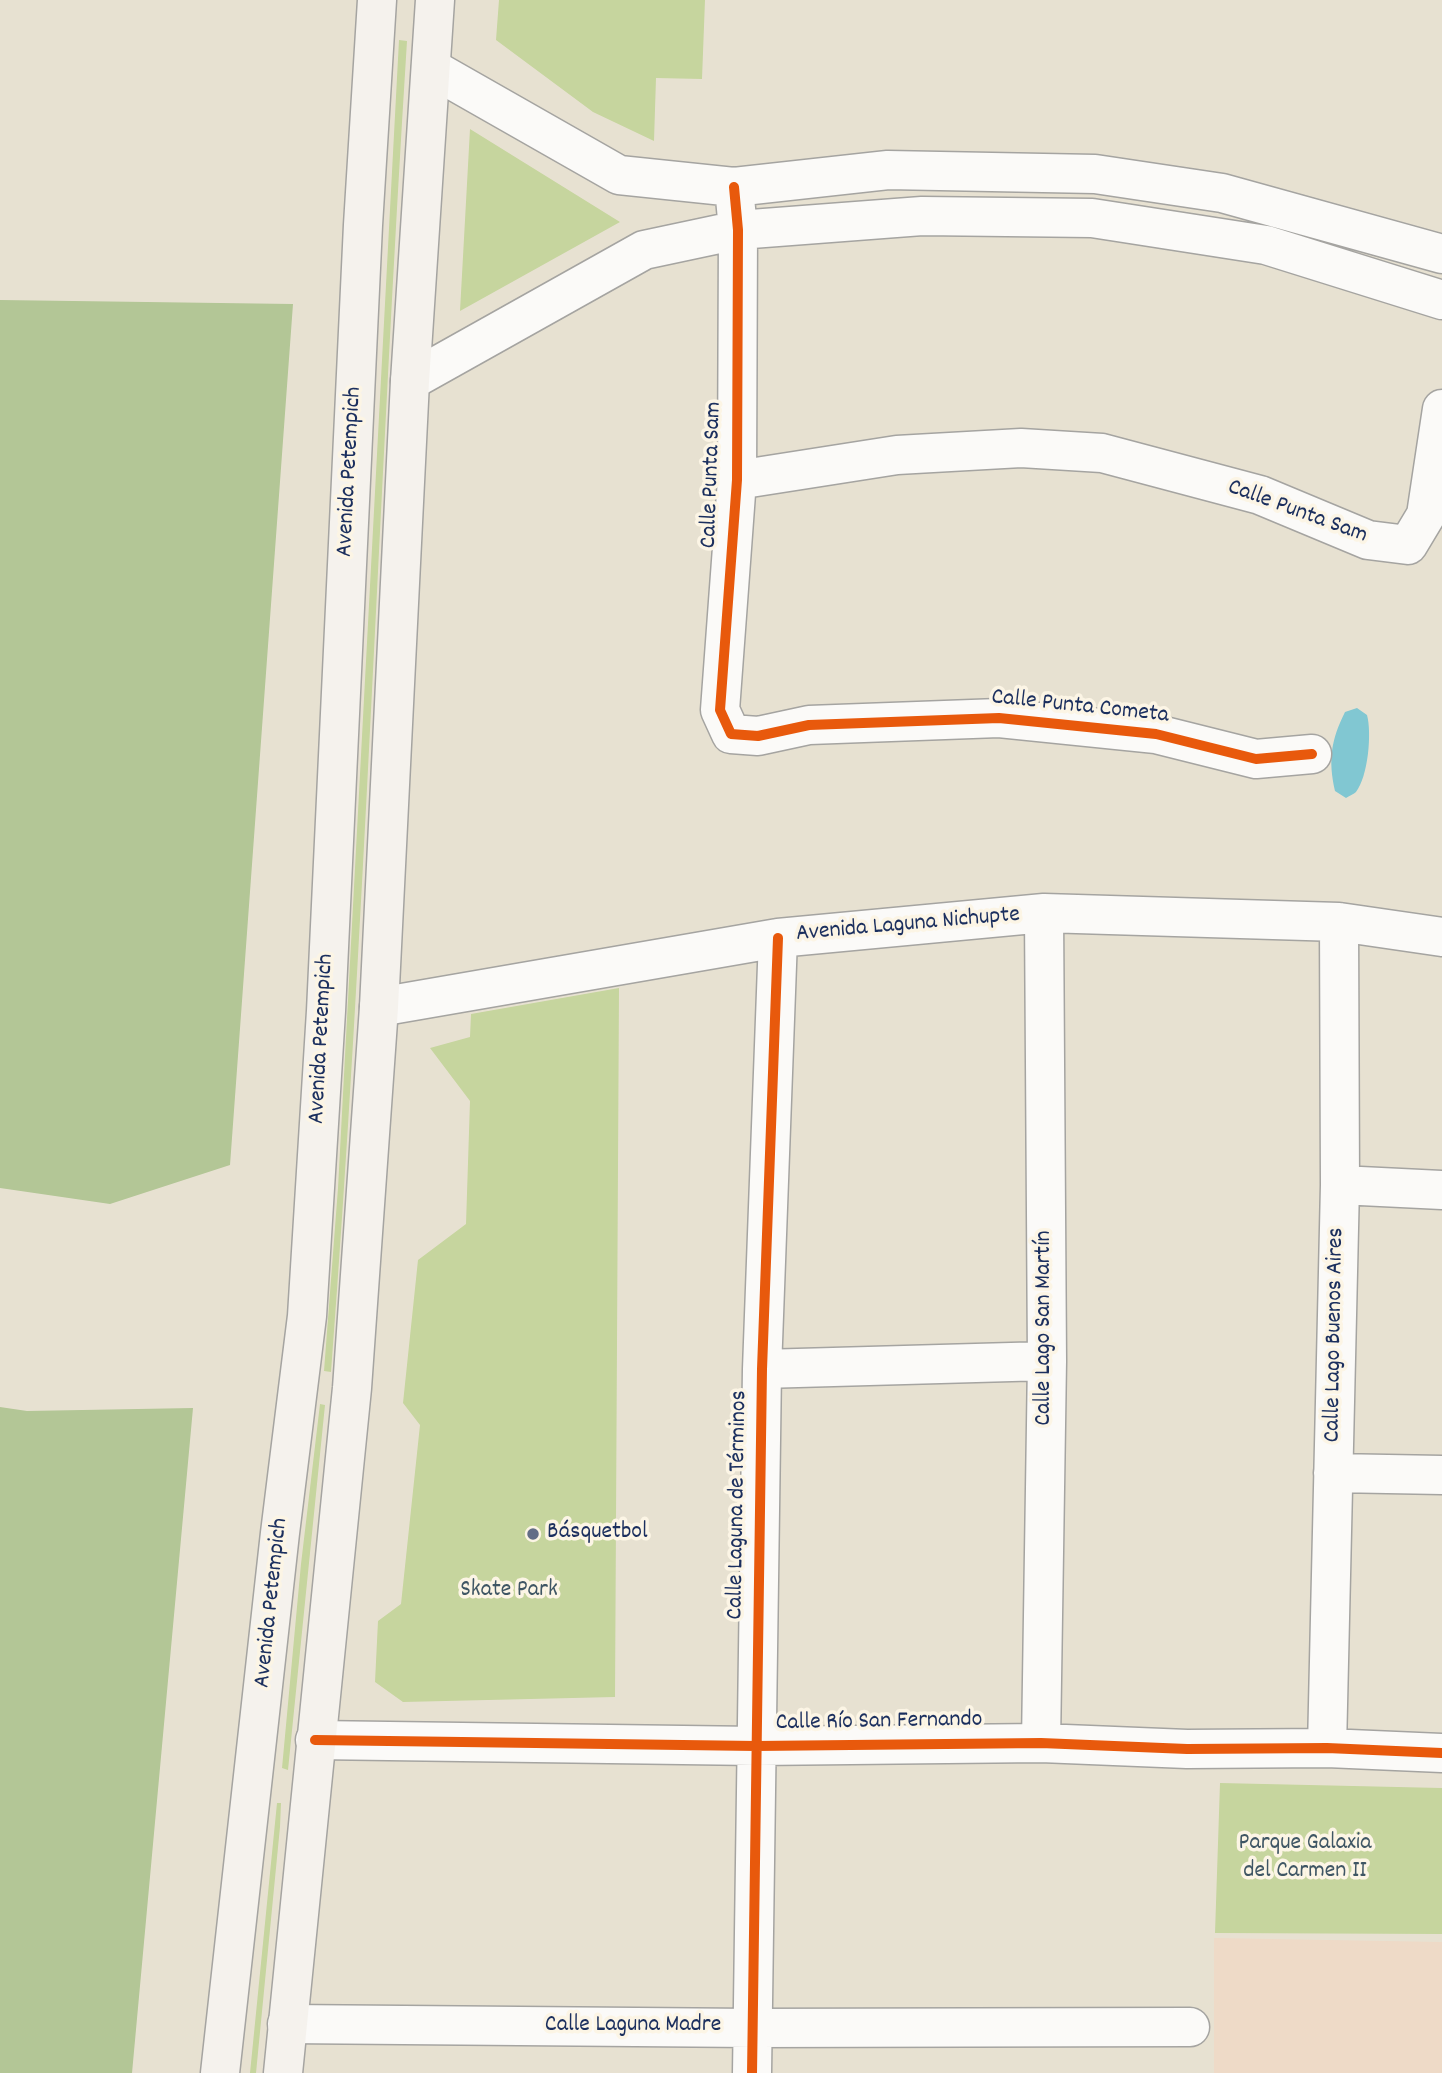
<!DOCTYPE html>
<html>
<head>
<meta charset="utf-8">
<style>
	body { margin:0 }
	canvas { display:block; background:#e7e1d1 }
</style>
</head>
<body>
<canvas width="1442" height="2073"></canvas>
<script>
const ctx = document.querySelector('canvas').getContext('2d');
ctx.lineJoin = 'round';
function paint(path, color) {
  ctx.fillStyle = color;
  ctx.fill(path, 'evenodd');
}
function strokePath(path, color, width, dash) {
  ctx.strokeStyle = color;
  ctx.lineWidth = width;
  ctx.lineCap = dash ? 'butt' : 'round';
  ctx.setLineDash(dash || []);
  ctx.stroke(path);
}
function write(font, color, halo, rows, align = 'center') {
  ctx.font = font + ' Dekko,sans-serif';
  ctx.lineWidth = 7;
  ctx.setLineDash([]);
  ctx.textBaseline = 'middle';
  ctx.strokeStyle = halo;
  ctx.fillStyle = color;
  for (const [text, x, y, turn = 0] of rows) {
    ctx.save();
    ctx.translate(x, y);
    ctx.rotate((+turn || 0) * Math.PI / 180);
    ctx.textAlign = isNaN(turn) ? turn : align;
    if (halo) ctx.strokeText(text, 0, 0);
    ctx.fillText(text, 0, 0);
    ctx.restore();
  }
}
const built = new Path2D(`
	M1214 1938 1442 1942V2073H1214Z`);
const green = new Path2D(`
	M499 0H705L702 79 656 78 654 141 593 112 496 40Z
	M399 40 407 41C379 484 365 929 331 1372L324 1371 338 1188Z
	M470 129 620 222 460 311Z
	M619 988 615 1697 403 1702 375 1682 378 1621 401 1604 420 1425 403 1403 418 1260 466 1224 470 1101 430 1048 470 1037 471 1014Z
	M320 1404 325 1405 288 1770 282 1768 301 1564Z
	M1220 1783 1442 1788V1934L1215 1933Z
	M277 1803H281L280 1827 256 2073H250Z`);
const forest = new Path2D(`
	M0 300 293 304 230 1165 110 1204 0 1188Z
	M0 1407 27 1411 193 1408 132 2073H0Z`);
const water = new Path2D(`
	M1357 708 1367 715C1372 733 1368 777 1356 792 1354 794 1349 796 1346 798L1335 791C1328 760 1331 740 1345 712Z`);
const minor = new Path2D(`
	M431 68 619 175 734 187 888 170 1095 174 1222 193 1442 254
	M734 187 738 230 737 480 720 710 731 734 758 736 809 725 999 718 1156 734 1256 759 1312 754
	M410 381 644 250 738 230 922 216 1092 218 1266 245 1442 300
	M737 480 897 455 1021 448 1102 453 1260 495 1368 540 1408 545 1426 515 1442 409
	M379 1007 778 938 1044 913 1339 922 1442 937
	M1340 1185 1442 1190
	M762 1369 1047 1361
	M1333 1473 1442 1475
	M315 1740 756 1746 1041 1743 1187 1749 1327 1748 1442 1753
	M1041 1743 1047 1361 1044 913
	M1327 1748 1340 1185 1339 922
	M287 2024 752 2028 1190 2027
	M752 2073 762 1369 778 938`);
const secondary = new Path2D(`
	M220 2073 280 1533 307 1316 326 1011 363 225 377 0
	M283 2073 352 1388 379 1007 410 381 435 0`);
const cycleway = new Path2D(`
	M734 187 738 230 737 480 720 710 731 734 758 736 809 725 999 718 1156 734 1256 759 1312 754
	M315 1740 756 1746 1041 1743 1187 1749 1327 1748 1442 1753
	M752 2073 762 1369 778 938`);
const markers = [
	[533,1534,7,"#626d86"]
];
const streetNames = [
	["Avenida Petempich",351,472,-87],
	["Calle Punta Sam",713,475,-88],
	["Calle Punta Sam",1297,513,20],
	["Calle Punta Cometa",1080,708,6],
	["Avenida Laguna Nichupte",908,926,-5],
	["Avenida Petempich",323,1039,-87],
	["Calle Lago San Martín",1046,1328,-90],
	["Calle Lago Buenos Aires",1336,1335,-89],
	["Calle Laguna de Términos",739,1505,-89],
	["Avenida Petempich",273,1603,-84],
	["Calle Río San Fernando",879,1723,-1],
	["Calle Laguna Madre",633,2027]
];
const poiNames = [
	["Básquetbol",547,1534]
];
const parkNames = [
	["Skate Park",509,1592],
	["Parque Galaxia",1305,1845],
	["del Carmen II",1305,1873]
];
paint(built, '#eedac7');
paint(green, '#c6d59e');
paint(forest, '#b3c696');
paint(water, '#81c7d2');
strokePath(minor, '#a5a4a1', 41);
strokePath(secondary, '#a5a4a1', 41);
strokePath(minor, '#fbfaf8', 38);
strokePath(secondary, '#f5f2ed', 38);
strokePath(cycleway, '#e8590c', 10);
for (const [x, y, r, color] of markers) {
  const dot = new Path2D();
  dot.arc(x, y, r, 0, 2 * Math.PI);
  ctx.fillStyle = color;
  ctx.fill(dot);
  strokePath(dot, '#fcf5e5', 2.5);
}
write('24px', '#1b2f5e', '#fcf5e5', streetNames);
write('24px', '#1b2f5e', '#fcf5e5', poiNames, 'left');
write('24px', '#3f5664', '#fcf5e5', parkNames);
</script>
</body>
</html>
